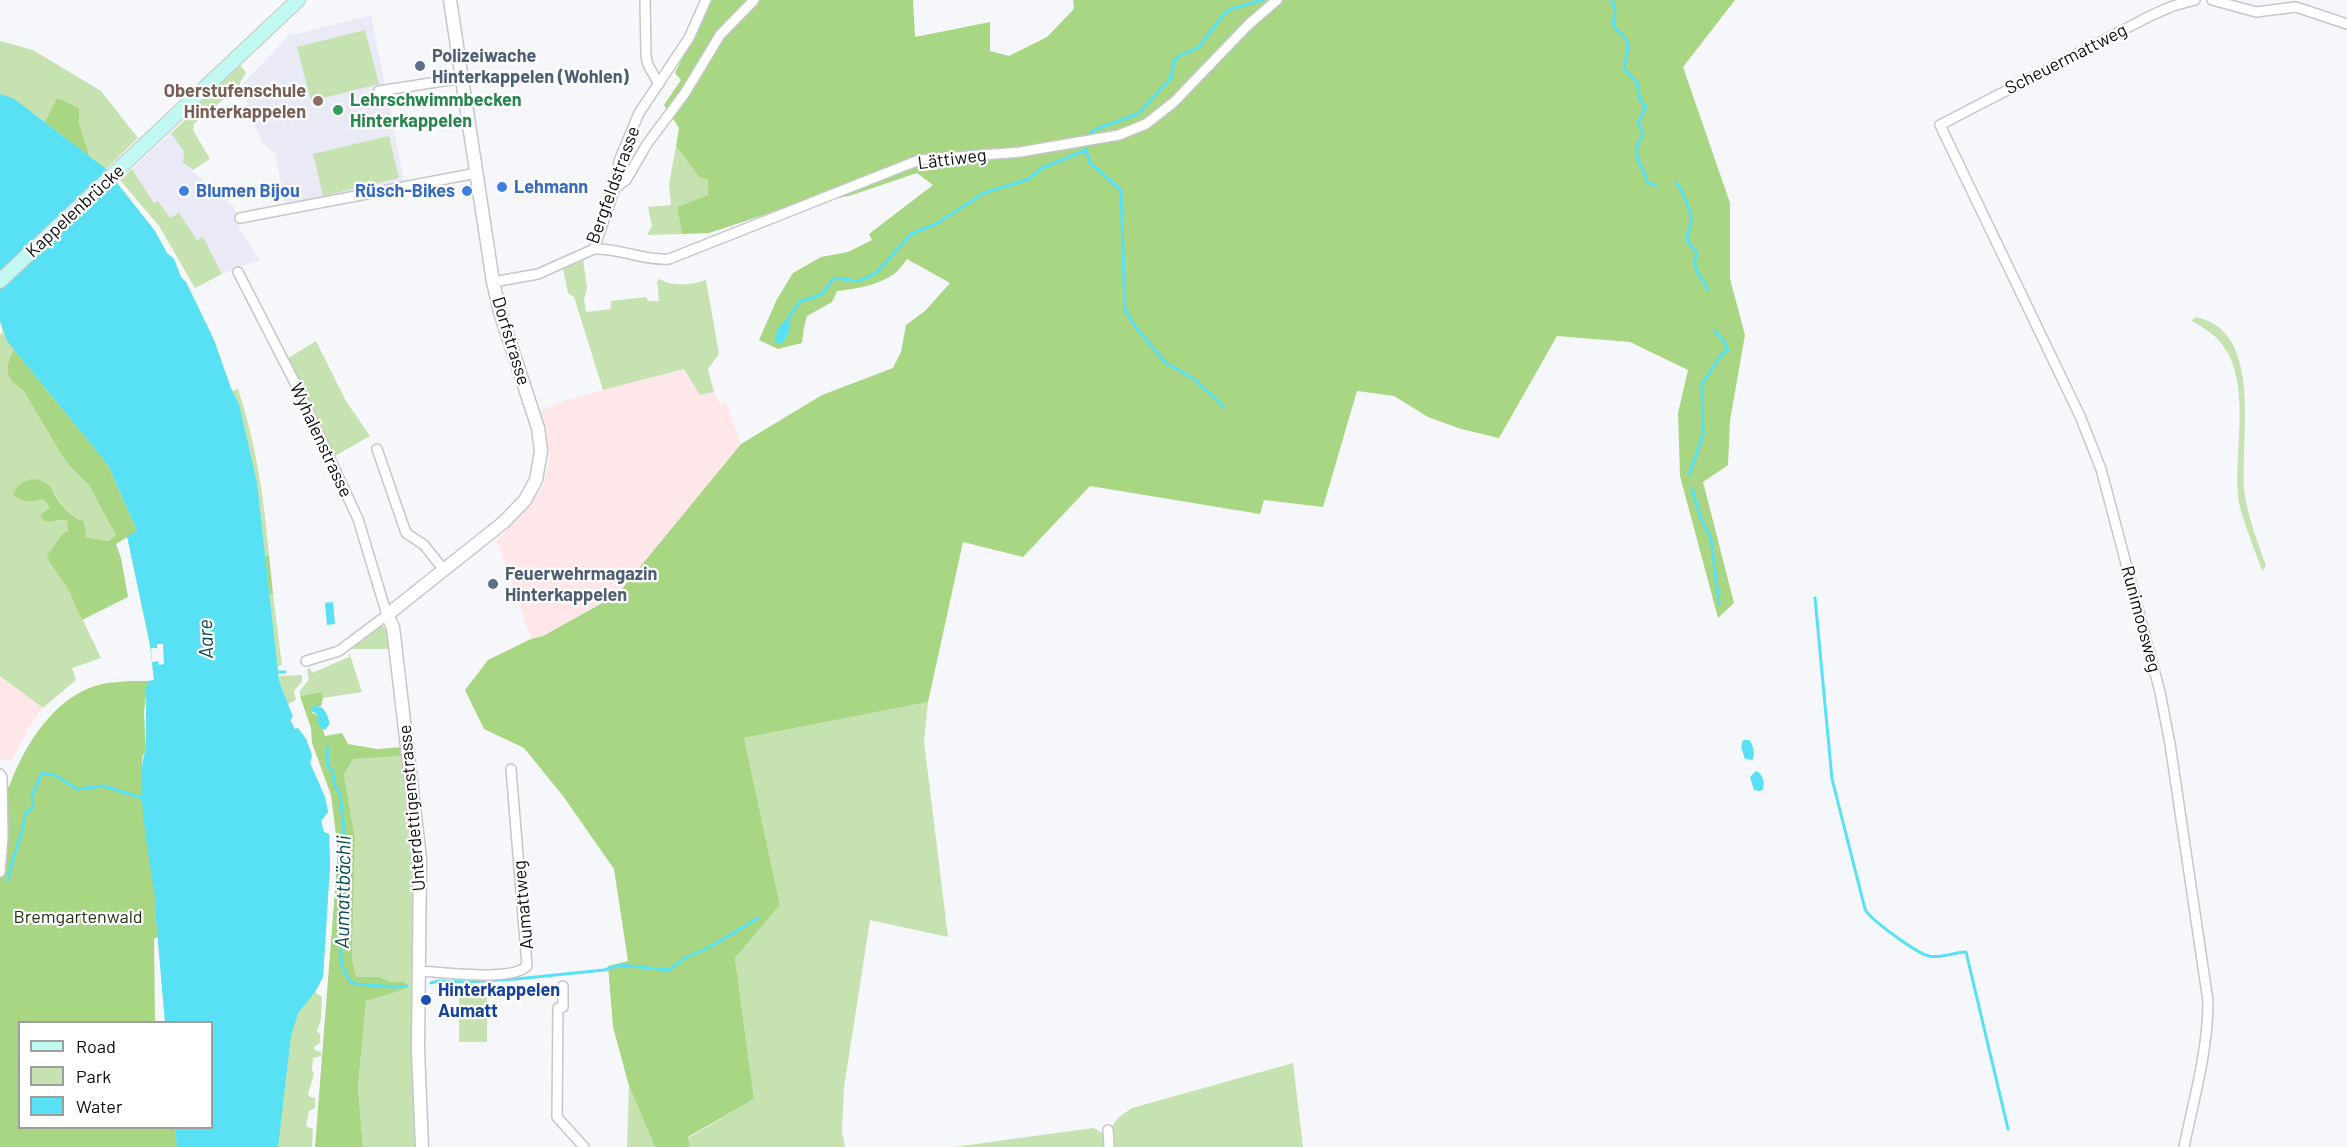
<!DOCTYPE html>
<html>
<head>
<meta charset="utf-8">
<style>
	body { margin:0 }
	#map { position:relative; width:2347px; height:1147px; overflow:hidden; background:#f6f7fb; font-family:Barlow,sans-serif }
	canvas { display:block }
	.legend { position:absolute; left:18px; top:1021px; width:195px; height:108px; box-sizing:border-box; background:#fff; border:2px solid #9d9e9e; margin:0; padding:8px 10px; list-style:none; font-size:18px; color:#0b0c0d }
	.legend li { display:flex; align-items:center; gap:12px; height:30px }
	.legend b { width:30px; border:2px solid #9d9e9e }
</style>
</head>
<body>
<div id="map">
<canvas width="2347" height="1147"></canvas>
<ul class="legend">
<li><b style="height:8px;background:#c1f8f1"></b>Road</li>
<li><b style="height:16px;background:#c6e2b1"></b>Park</li>
<li><b style="height:16px;background:#58e1f4"></b>Water</li>
</ul>
</div>
<script>
const ctx = document.querySelector('canvas').getContext('2d');
ctx.lineJoin = 'round';
function paint(path, color) {
  ctx.fillStyle = color;
  ctx.fill(path, 'evenodd');
}
function strokePath(path, color, width, dash) {
  ctx.strokeStyle = color;
  ctx.lineWidth = width;
  ctx.lineCap = dash ? 'butt' : 'round';
  ctx.setLineDash(dash || []);
  ctx.stroke(path);
}
function write(font, color, halo, rows, align = 'center') {
  ctx.font = font + ' Barlow,sans-serif';
  ctx.lineWidth = 4.5;
  ctx.setLineDash([]);
  ctx.textBaseline = 'middle';
  ctx.strokeStyle = halo;
  ctx.fillStyle = color;
  for (const [text, x, y, turn = 0] of rows) {
    ctx.save();
    ctx.translate(x, y);
    ctx.rotate((+turn || 0) * Math.PI / 180);
    ctx.textAlign = isNaN(turn) ? turn : align;
    if (halo) ctx.strokeText(text, 0, 0);
    ctx.fillText(text, 0, 0);
    ctx.restore();
  }
}
const built = new Path2D(`
	M371 15 405 185 286 208 275 154 262 142 251 118 243 84 292 32 293 35Z
	M171 133 184 152 183 163 235 208 240 230 260 260 222 274 203 237 198 240 170 219 158 201 154 203 132 169Z`);
const industrial = new Path2D(`
	M685 369 700 395 714 392 720 404 726 402 741 444 617 595 543 636 531 639 497 541 543 487 550 455 539 412 566 400Z
	M0 676 43 708 33 721 11 761 0 759Z`);
const green = new Path2D(`
	M365 30 379 84 311 101 297 47Z
	M0 41 33 50 101 91 138 138 106 169 155 231 167 253 174 259 181 277 186 282 214 340 232 391 238 389C256 443 264 499 269 555L265 556 269 595 273 594 282 665 278 666 279 676 302 675V681L294 691 296 700 287 705 293 717 290 719 295 729 298 728 306 739 312 755 310 763 325 797 328 812 321 821 324 832 329 834 330 865 323 977 315 992 322 997 321 1019 317 1031 320 1034V1043L314 1047 315 1050 321 1052V1056L313 1058 312 1070 314 1074 308 1094 310 1097 315 1098V1108L309 1111 306 1126 313 1129 312 1147H177L175 1128H212V1022H165L155 907 148 681 154 680 150 645 127 536 137 531 114 476 44 386 15 385 23 390 58 449 89 485 117 535 109 541 84 537 83 521C69 515 58 502 52 488L41 499 46 502 53 520 68 521V531L62 534 46 557 68 589 101 658 72 668 76 680 43 708 0 676V334L3 333 0 321ZM57 99 79 108V123L88 155Z
	M240 65 246 72 240 83V86L194 124 193 130 210 159 193 170 183 163 184 152 171 133 186 119 185 117Z
	M389 136 399 178 323 196 313 154Z
	M676 146 699 177 708 180V195L677 207 682 234 647 235 652 226 648 207 671 205 669 184Z
	M132 169 154 203 158 201 170 218 179 213 197 240 203 237 222 274 195 288 159 226 120 180Z
	M583 259 587 288 584 299 586 312 611 309V301L646 297 648 301H659L657 281 659 279C673 287 691 285 706 280L719 354 708 369 714 392 700 395 684 369 603 390 574 297 568 293 563 268Z
	M2195 317C2267 330 2238 446 2245 496 2249 520 2258 543 2266 566L2262 571C2256 552 2240 515 2238 497 2234 451 2251 386 2224 347 2216 335 2204 328 2192 321Z
	M316 341 346 401 370 436 333 457 285 360Z
	M380 625 388 629 390 649H349V647Z
	M349 652 362 692 323 698 322 692 300 696V691L309 679 307 670 310 668 312 673 349 657Z
	M928 702 924 741 948 937 870 920 844 1088 842 1132 845 1147H690L688 1138 754 1099 735 958 780 905 744 738Z
	M404 756 415 856 412 1047 417 1147H363L358 1087 366 1000 405 989V983L390 982 380 977 356 978 352 959 355 838 344 775 353 759Z
	M459 989H487V1042H459Z
	M1293 1063 1303 1147H1112C1110 1124 1113 1120 1132 1108Z
	M629 1086 655 1147H627Z
	M1093 1128 1103 1133 1105 1147H954Z`);
const forest = new Path2D(`
	M710 0H913L915 37 990 22V51L1009 56 1047 37 1074 9 1073 0H1735L1683 67 1730 203V279L1745 335 1730 420 1728 465 1703 482 1734 603 1718 618 1680 476 1678 413 1688 370 1630 342 1557 336 1499 438 1461 429 1428 417 1394 396 1357 391 1323 507 1264 500 1260 514 1090 486 1023 557 963 542 928 702 744 738 780 905 735 958 754 1099 688 1137 690 1147H655L629 1086 613 1027 608 966 628 961 614 869 563 796 524 748 484 729 465 690 488 660 531 639 543 636 617 595 741 444 822 395 893 368 901 352 906 325 925 311 950 283 907 259C903 264 899 270 894 274 879 285 855 289 837 291L832 302 807 316 804 327 802 343 778 349 759 340 777 299 793 273 821 257 848 252 872 240 869 234 933 185 917 173 849 196 788 207 709 233 682 234 677 207 708 195V180L699 177 676 146 679 128 664 105 681 80 675 73Z
	M57 98 79 108V123L89 156 45 122Z
	M14 350 108 465 137 531 116 544 121 558 128 597 82 620 68 589 46 557 62 534 68 531V521L61 520 46 522 40 516 49 508 46 502 41 499C31 503 22 502 13 495 18 481 34 474 47 484 52 487 53 491 55 495 61 506 72 517 83 521L86 531 85 537 109 541 116 535 89 485 69 465 58 449 23 390C5 379 4 367 14 350Z
	M269 555 273 594 269 595 265 556Z
	M130 681H148L144 712 146 749 142 758 143 807 156 902 155 907 158 937 154 939 155 1022H20V1128H175L177 1147H0V781L9 787C24 745 55 695 102 684 111 682 121 682 130 681Z
	M322 692 323 698 321 706H318L312 713 318 715C319 723 323 728 325 736L342 733 348 744 377 749 403 747 404 756 353 759 344 775 355 838 352 959 356 977H380L390 982H405V989L366 1001 358 1087 363 1147H315L338 851 331 795 312 743 311 728 300 696Z`);
const water = new Path2D(`
	M0 94 13 98 106 169 155 231 167 253 174 259 181 277 186 282 214 340 232 391 239 404 257 483 279 681 293 717 290 720 295 729 298 728 306 739 312 755 310 763 325 797 328 812 321 821 324 832 329 834 330 865 323 977 315 992 298 1013 291 1036 278 1147H177L175 1128H212V1022H165L155 907 156 902C151 867 133 780 146 749V689L148 681 154 680 150 645 127 536 137 531 108 465 7 341 0 321Z
	M786 319H789C792 328 788 336 782 343H775L777 329Z
	M333 602 335 624 327 625 325 603Z
	M313 706C325 705 326 713 330 723L326 729H322L317 722 318 715 311 710Z
	M1743 740H1749C1753 744 1756 755 1752 760L1745 759 1741 747Z
	M1756 771C1763 774 1765 782 1763 789L1760 791 1754 790 1750 777Z`);
const pier = new Path2D(`
	M157 644H163L164 664 159 665 158 661 152 662 151 648H157Z`);
const stream = new Path2D(`
	M1612 0 1615 10 1613 25 1626 39 1628 47 1624 69 1637 82 1640 101 1646 106 1638 123 1643 132C1642 138 1638 142 1637 147 1634 160 1646 170 1647 182L1656 186
	M1086 150 1090 163 1121 190 1125 310 1137 329 1166 363 1194 379 1224 407
	M1676 183C1682 189 1692 212 1691 220 1691 227 1687 233 1687 241L1697 253C1690 269 1702 276 1708 290
	M787 321 799 302 822 294 834 278 858 281 870 276 877 272 911 234 936 224 984 193 1029 179 1042 168 1086 150 1091 133 1096 129 1138 114 1171 78 1174 61 1179 56 1199 47 1224 14 1231 9 1263 0
	M1689 475 1703 435 1702 384 1721 355 1728 350 1724 341 1715 331
	M1692 489 1701 519 1711 538 1719 604
	M1815 598 1832 779 1865 909C1869 919 1918 954 1929 956 1940 959 1955 952 1966 952L2008 1129
	M275 672H285
	M327 747 328 767 332 769 335 786 340 793 344 830 342 852 344 858 345 883 340 911 341 958 343 969 350 981 356 984 395 987 407 986
	M8 881C10 858 24 838 25 814L33 807 32 794C39 786 36 779 43 773L55 775 77 789 104 786 145 799
	M431 983 438 981 466 982 516 979 604 970 620 965 669 970 683 959 710 947 758 918`);
const minor = new Path2D(`
	M645 0 646 56 648 65 659 84
	M2212 0 2256 12 2296 7 2347 24
	M379 91 463 78
	M615 188 626 180 647 144 685 93 720 35 754 0
	M240 218 477 173
	M594 249C620 248 644 261 669 259L919 160 1020 152 1119 135 1146 124 1174 102 1249 24 1277 0
	M238 272 294 381 358 519 387 615 339 651 306 661
	M493 282 538 274 594 249 615 188 619 161 639 113 689 38 706 0
	M377 449 406 533 424 545 444 570
	M0 774 2 777 3 837 0 872
	M419 971C442 972 511 982 527 966L511 769
	M563 986V1007L558 1008 557 1117 584 1147
	M1108 1130 1109 1147
	M2184 1147C2194 1098 2208 1051 2208 1001L2170 744 2160 692 2101 469 2080 416 1940 125 2152 15 2173 6 2195 0`);
const tertiary = new Path2D(`
	M422 1147 418 1050 420 858 393 627 387 615 504 522 525 500 536 480 541 451 538 428 500 312 493 282 450 0`);
const secondary = new Path2D(`
	M0 281 298 0`);
const markers = [
	[420,66,6,"#5c6f8a"],
	[318,101,6,"#8d6e63"],
	[338,110,6,"#2e9e5b"],
	[502,187,6,"#3f7fe0"],
	[184,191,6,"#3f7fe0"],
	[467,191,6,"#3f7fe0"],
	[493,584,6,"#5c6f8a"],
	[426,1000,6,"#1a4fb4"]
];
const serviceNames = [
	["Polizeiwache",432,56],
	["Hinterkappelen (Wohlen)",432,77],
	["Feuerwehrmagazin",505,574],
	["Hinterkappelen",505,595]
];
const streetNames = [
	["Scheuermattweg",2066,59,-27],
	["Lättiweg",952,159,-7],
	["Bergfeldstrasse",613,185,-70],
	["Kappelenbrücke",75,211,-43],
	["Dorfstrasse",511,341,73],
	["Wyhalenstrasse",321,440,65],
	["Runimoosweg",2141,619,75],
	["Unterdettigenstrasse",412,808,-95],
	["Aumattweg",523,905,-95]
];
const educationNames = [
	["Oberstufenschule",306,91],
	["Hinterkappelen",306,112]
];
const leisureNames = [
	["Lehrschwimmbecken",350,100],
	["Hinterkappelen",350,121]
];
const shopNames = [
	["Lehmann",514,187],
	["Blumen Bijou",196,191],
	["Rüsch-Bikes",455,191,"right"]
];
const parkNames = [
	["Bremgartenwald",78,917]
];
const transitNames = [
	["Hinterkappelen",438,990],
	["Aumatt",438,1011]
];
const waterNames = [
	["Aare",206,639,-92],
	["Aumattbächli",343,892,-89]
];
paint(built, '#e9eaf6');
paint(industrial, '#fde7e9');
paint(green, '#c6e2b1');
paint(forest, '#a8d683');
paint(water, '#58e1f4');
paint(pier, '#f6f7fb');
strokePath(stream, '#58e1f4', 3);
strokePath(minor, '#c6c6cb', 12);
strokePath(tertiary, '#c6c6cb', 15);
strokePath(secondary, '#c6c6cb', 16);
strokePath(minor, '#fff', 9);
strokePath(tertiary, '#fff', 12);
strokePath(secondary, '#c1f8f1', 14);
for (const [x, y, r, color] of markers) {
  const dot = new Path2D();
  dot.arc(x, y, r, 0, 2 * Math.PI);
  ctx.fillStyle = color;
  ctx.fill(dot);
  strokePath(dot, '#fff', 2);
}
write('bold 18px', '#4e5e75', '#fff', serviceNames, 'left');
write('18px', '#0b0c0d', '#fff', streetNames);
write('bold 18px', '#785e54', '#fff', educationNames, 'right');
write('bold 18px', '#27864d', '#fff', leisureNames, 'left');
write('bold 18px', '#366cbe', '#fff', shopNames, 'left');
write('18px', '#213311', '#fff', parkNames);
write('bold 18px', '#164399', '#fff', transitNames, 'left');
write('italic 20px', '#084850', '#fff', waterNames);
</script>
</body>
</html>
